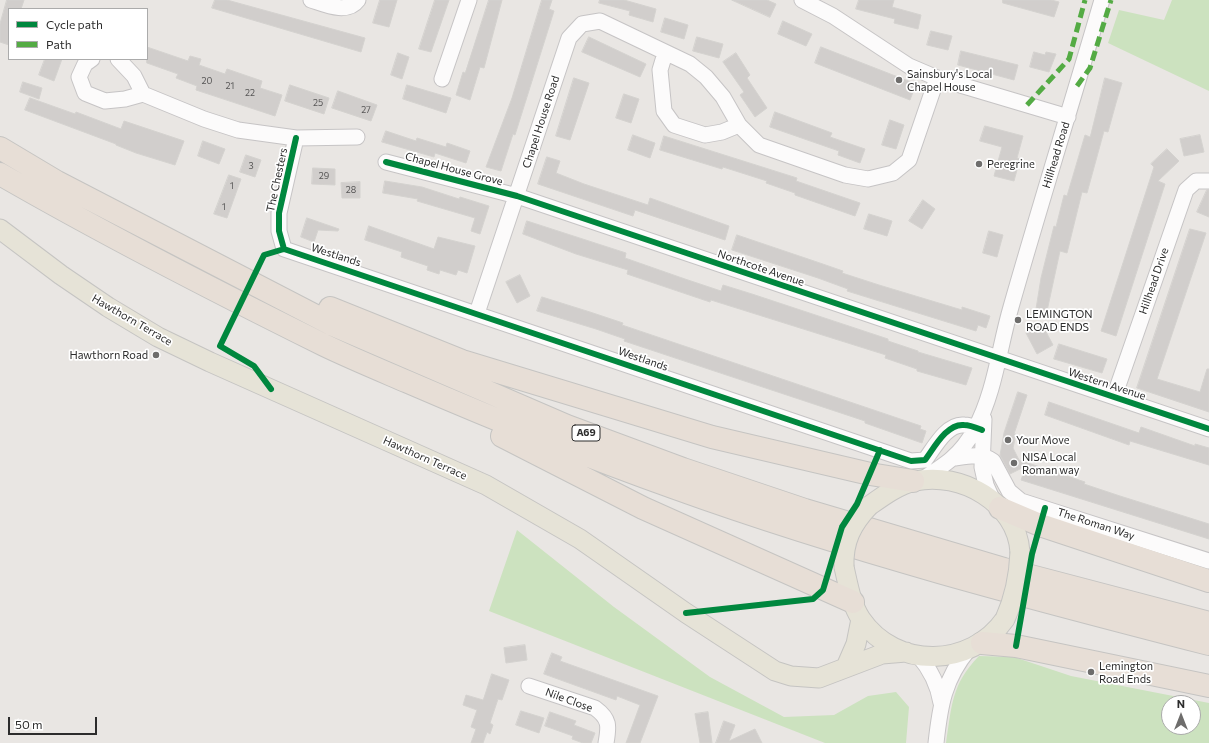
<!DOCTYPE html>
<html>
<head>
<meta charset="utf-8">
<style>
	body { margin:0 }
	#map { position:relative; width:1209px; height:743px; overflow:hidden; background:#e9e6e3; font-family:Commissioner,sans-serif }
	canvas { display:block }
	.legend { position:absolute; left:8px; top:8px; width:140px; height:52px; box-sizing:border-box; background:#fff; border:1px solid #ababab; margin:0; padding:5px 7px; list-style:none; font-size:12px; color:#2c2c2c }
	.legend li { display:flex; align-items:center; gap:8px; height:20px }
	.legend b { width:20px; border:1px solid #ababab }
	.north { position:absolute; left:1161px; top:695px; width:40px; height:40px; box-sizing:border-box; background:#fff; border:1px solid #ababab; border-radius:50%; rotate:0deg; font-size:11px; font-weight:700; line-height:16px; text-align:center; color:#2c2c2c }
	.north::after { content:''; display:block; margin:auto; width:14px; height:18px; background:#6e6d6c; clip-path:polygon(50% 0,100% 100%,50% 72%,0 100%) }
	.scale { position:absolute; left:8px; top:717px; width:89px; height:18px; box-sizing:border-box; border:2px solid #2c2c2c; border-top:0; padding-left:5px; font-size:12px; line-height:14px; white-space:nowrap; color:#2c2c2c; -webkit-text-stroke:3px #fff; paint-order:stroke }
</style>
</head>
<body>
<div id="map">
<canvas width="1209" height="743"></canvas>
<ul class="legend">
<li><b style="height:5px;background:#00873e"></b>Cycle path</li>
<li><b style="height:5px;background:#54ab44"></b>Path</li>
</ul>
<div class="north">N</div>
<div class="scale">50 m</div>
</div>
<script>
const ctx = document.querySelector('canvas').getContext('2d');
ctx.lineJoin = 'round';
function paint(path, color) {
  ctx.fillStyle = color;
  ctx.fill(path, 'evenodd');
}
function strokePath(path, color, width, dash) {
  ctx.strokeStyle = color;
  ctx.lineWidth = width;
  ctx.lineCap = dash ? 'butt' : 'round';
  ctx.setLineDash(dash || []);
  ctx.stroke(path);
}
function write(font, color, halo, rows, align = 'center') {
  ctx.font = font + ' Commissioner,sans-serif';
  ctx.lineWidth = 3.5;
  ctx.setLineDash([]);
  ctx.textBaseline = 'middle';
  ctx.strokeStyle = halo;
  ctx.fillStyle = color;
  for (const [text, x, y, turn = 0] of rows) {
    ctx.save();
    ctx.translate(x, y);
    ctx.rotate((+turn || 0) * Math.PI / 180);
    ctx.textAlign = isNaN(turn) ? turn : align;
    if (halo) ctx.strokeText(text, 0, 0);
    ctx.fillText(text, 0, 0);
    ctx.restore();
  }
}
const green = new Path2D(`
	M1172 0H1209V91L1108 43 1119 10 1164 20Z
	M517 530 614 607 710 677 784 717 834 715 868 696 896 692 909 707 906 743H825L489 611Z
	M979 656 1014 657 1071 676 1209 703V743H946C952 705 951 685 979 656ZM1169 703H1193V727H1169Z`);
const building = new Path2D(`
	M7 0H24L21 9H9V45L0 42V24Z
	M215 0H227L365 38 361 52 212 8Z
	M380 0H397L389 27 373 23Z
	M435 0H449L431 52 419 49Z
	M489 0H502L484 68 480 67 470 100 456 95 463 72 465 73Z
	M542 0H552L549 9 554 11 515 135 513 134 501 171 486 167 512 98Z
	M600 0H624L656 9 653 22 629 15 630 11 599 3Z
	M732 0H767L776 4 770 17Z
	M859 0H894L892 7 921 15 918 29 894 23 895 19 856 9Z
	M1003 0H1051L1059 2 1054 17 1003 3Z
	M665 18 688 25 684 39 661 32Z
	M783 21 812 34 806 46 778 34Z
	M931 31 952 36 948 50 927 45Z
	M589 37 646 64 640 77 582 52Z
	M697 37 723 44 719 58 693 51Z
	M147 47 188 61 190 56 201 59 199 65 225 74 227 69 262 81 260 88 282 95 275 116 196 90 197 86 176 78 178 74 147 63Z
	M821 47 916 84 910 100 815 63Z
	M961 51 1018 65 1014 80 958 65Z
	M1034 52 1045 55 1046 52 1056 54 1049 72 1030 67Z
	M398 53 409 57 402 79 391 75Z
	M736 53 750 75 747 78 767 108 755 117 740 95 744 92 723 62Z
	M45 59H62L54 81 39 75Z
	M574 78 589 83 570 140 556 136Z
	M1105 78 1122 83 1116 103 1108 132 1104 131 1087 193 1082 192 1067 253 1060 251 1047 311 1036 309 1041 278 1054 226 1056 227 1064 195 1067 196 1085 135 1090 137Z
	M23 82 42 88 39 99 20 92Z
	M290 85 329 98 324 114 285 101Z
	M407 85 451 98 446 113 403 99Z
	M338 91 377 105 371 121 332 108Z
	M624 94 639 99 631 123 616 118Z
	M30 98 75 114 76 112 121 129 124 121 184 141 175 165 136 153 116 145V144L25 110Z
	M775 112 832 133 830 137 865 149 860 163 838 155 839 151 770 127Z
	M890 120 904 125 896 149 882 145Z
	M985 126 1023 136 1017 158 1020 159 1014 181 994 176 1002 147 980 141Z
	M386 131 416 141 417 138 446 147 447 143 470 151 466 163 435 153 434 157 382 142Z
	M633 135 655 143 650 158 628 150Z
	M1200 135 1204 152 1184 156 1180 139Z
	M664 136 797 178 796 181 860 203 855 216 795 195V193L766 183 767 181 723 167 722 169 660 150Z
	M203 141 225 149 219 164 198 156Z
	M1167 149 1179 161 1158 181 1165 184 1116 336 1101 331 1154 167 1151 164Z
	M246 155 261 160 255 177 240 172Z
	M547 157 560 161 556 173 584 184 648 205 650 198 729 226 725 240 635 210 633 216 538 184Z
	M313 168 335 169V185L312 184Z
	M229 175 241 179 227 218 214 214Z
	M385 181 422 187 459 199 460 197 489 206 480 234 471 231 475 218 417 201 418 199 383 193Z
	M360 182V198H342L341 183Z
	M1207 190H1209V217L1197 212Z
	M923 200 935 209 922 229 909 221Z
	M869 214 892 221 887 236 864 229Z
	M307 218 339 229 338 231 318 230 314 242 301 237Z
	M527 221 626 253 625 258 685 279 721 291 723 285 752 294 888 339V341L918 351V352L972 368 966 385 917 371V369L885 358 886 355 711 300 710 302 627 274 628 270 576 254 523 234Z
	M369 226 434 249 438 237 475 246 467 273 458 270 456 275 440 270 439 274 427 270 428 266 401 257 402 252 365 240Z
	M1190 229 1206 233 1157 379 1200 392 1207 369H1209V412L1137 388Z
	M989 231 1003 235 997 257 983 253Z
	M737 235 814 261 843 271 842 273 879 285 962 310V307L990 316 986 328 978 325 976 331 847 291 848 289 818 278 732 250Z
	M520 275 530 296 517 303 506 282Z
	M542 297 590 312 623 323 622 325 921 426 920 429 926 431 922 443 865 423V421L624 341 625 339 596 329 537 311Z
	M1042 324 1053 345 1037 354 1026 333Z
	M1059 344 1107 359 1102 373 1054 359Z
	M1018 392 1027 395 1014 434H1016L1013 448 1019 460 1085 482 1084 484 1120 496 1209 524V539L1021 480 1026 466 1010 474 1000 455 1004 433Z
	M1049 402 1139 433 1141 427 1195 446V444L1209 448V465L1130 441 1129 445 1045 415Z
	M525 645 527 660 506 663 504 648Z
	M552 653 562 657 560 661 658 696 640 743H626L640 705 617 696 616 700 544 674Z
	M492 674 509 680 502 700 498 699 490 723 493 725 490 734 487 732 483 743H471L476 729 471 727 477 710 463 705 466 695 483 700Z
	M521 711 544 718 539 733 516 725Z
	M550 712 576 721 574 725 595 733 591 743H583L572 739 573 736 545 726Z
	M708 712 712 743H700L695 714Z
	M724 721 735 725 729 741 755 729 762 743H716Z`);
const minor = new Path2D(`
	M311 0C324 4 347 15 358 0
	M802 0 833 16 909 66 937 78 1068 117
	M668 54 663 60 660 70 664 111 674 125 705 135 722 132 739 125
	M92 59 85 64 79 77 85 93 105 101 125 99 143 94 204 119 238 130 296 138 357 137
	M118 59 134 76 143 94
	M442 79 469 0
	M296 138 279 213V231L284 249 911 461 925 460C934 448 947 423 964 425 970 425 977 428 982 430
	M386 162 517 196 1209 429
	M477 313 569 38 582 24 600 21 690 64 706 77 723 97 739 125 759 145 845 175 868 179 893 173 909 160 937 78
	M1114 397 1186 190 1196 181H1209
	M984 419 982 467 986 485 994 503
	M955 458C968 456 982 453 993 461L1009 491 1021 501 1209 561
	M921 480C945 465 961 455 975 429 995 392 999 348 1011 307 1040 205 1072 103 1102 0
	M918 655C931 670 938 684 941 703
	M529 686 595 708C610 719 609 726 606 743
	M936 743C940 706 944 679 969 649`);
const major = new Path2D(`
	M0 229 61 275 108 307 158 337 210 362 486 485 580 539 686 613 775 671 791 676 819 678 882 654 906 652
	M869 506C883 496 898 485 915 481 961 471 1017 503 1020 552
	M844 567C848 584 851 604 861 619 896 670 971 668 1005 619
	M846 667 856 644 861 619`);
const highway = new Path2D(`
	M0 148 57 182 333 325 567 426 683 469 805 510 1004 569 1209 623
	M0 174C106 235 215 291 324 345 351 358 380 370 408 382 496 420 585 456 675 488 850 551 1030 598 1209 644
	M330 308 462 361 712 437 870 474 913 481
	M502 436 643 508 853 602
	M1000 508 1040 525 1209 581
	M982 643 1016 646 1209 686`);
const majorBridge = new Path2D(`
	M844 567C843 541 852 524 869 506
	M1005 619C1015 597 1019 576 1020 552`);
const quiet = new Path2D(`
	M1077 86 1090 68 1111 0
	M1027 105 1069 59 1085 0`);
const cycleway = new Path2D(`
	M386 162 517 196 1209 429
	M284 249 911 461 925 460C934 448 947 423 964 425 970 425 977 428 982 430
	M284 249 279 231V213L296 138
	M271 389 254 366 220 346 264 255 284 249
	M686 613 813 599 823 590 842 527 857 504 880 450
	M1016 646 1032 554 1045 508`);
const markers = [
	[899,80,4,"#6e6d6c"],
	[979,164,4,"#6e6d6c"],
	[1018,320,4,"#6e6d6c"],
	[156,355,4,"#6e6d6c"],
	[1008,440,4,"#6e6d6c"],
	[1014,463,4,"#6e6d6c"],
	[1091,672,4,"#6e6d6c"]
];
const numberNames = [
	["20",207,81],
	["21",230,86],
	["22",250,93],
	["25",318,103],
	["27",366,110],
	["3",251,166],
	["29",324,176],
	["1",232,186],
	["28",351,190],
	["1",224,207]
];
const shields = [
	[586,433,28]
];
const shieldNames = [
	["A69",586,433]
];
const poiNames = [
	["Sainsbury's Local",907,74],
	["Chapel House",907,87],
	["Peregrine",987,164],
	["LEMINGTON",1026,314],
	["ROAD ENDS",1026,327],
	["Hawthorn Road",148,355,"right"],
	["Your Move",1016,440],
	["NISA Local",1022,457],
	["Roman way",1022,470],
	["Lemington",1099,666],
	["Road Ends",1099,679]
];
const streetNames = [
	["Chapel House Road",541,122,-72],
	["Hillhead Road",1056,155,-73],
	["Chapel House Grove",454,169,15],
	["The Chesters",277,180,-78],
	["Westlands",336,255,18],
	["Northcote Avenue",761,268,19],
	["Hillhead Drive",1154,281,-71],
	["Hawthorn Terrace",132,320,30],
	["Westlands",643,359,19],
	["Western Avenue",1107,384,18],
	["Hawthorn Terrace",425,458,24],
	["The Roman Way",1096,524,18],
	["Nile Close",569,700,20]
];
paint(green, '#cce2bf');
paint(building, '#d1cecc');
strokePath(building, '#d4d2cf', 1);
strokePath(minor, '#c6c4c5', 17);
strokePath(major, '#c5c4c2', 21);
strokePath(highway, '#c5c4c2', 24);
strokePath(minor, '#fcfbfb', 15);
strokePath(major, '#e6e3d7', 19);
strokePath(highway, '#e7ded6', 22);
strokePath(majorBridge, '#c5c4c2', 21, []);
strokePath(majorBridge, '#e6e3d7', 19);
strokePath(quiet, '#54ab44', 5, [10, 5]);
strokePath(cycleway, '#00873e', 6);
for (const [x, y, r, color] of markers) {
  const dot = new Path2D();
  dot.arc(x, y, r, 0, 2 * Math.PI);
  ctx.fillStyle = color;
  ctx.fill(dot);
  strokePath(dot, '#fff', 1.5);
}
write('9px', '#565555', null, numberNames);
for (const [x, y, w] of shields) {
  const box = new Path2D();
  box.roundRect(x - w / 2, y - 8, w, 16, 3);
  ctx.fillStyle = '#fff';
  ctx.fill(box);
  strokePath(box, '#2c2c2c', 1);
}
write('bold 10px', '#2c2c2c', null, shieldNames);
write('11px', '#2c2c2c', '#fff', poiNames, 'left');
write('11px', '#2c2c2c', '#fff', streetNames);
</script>
</body>
</html>
